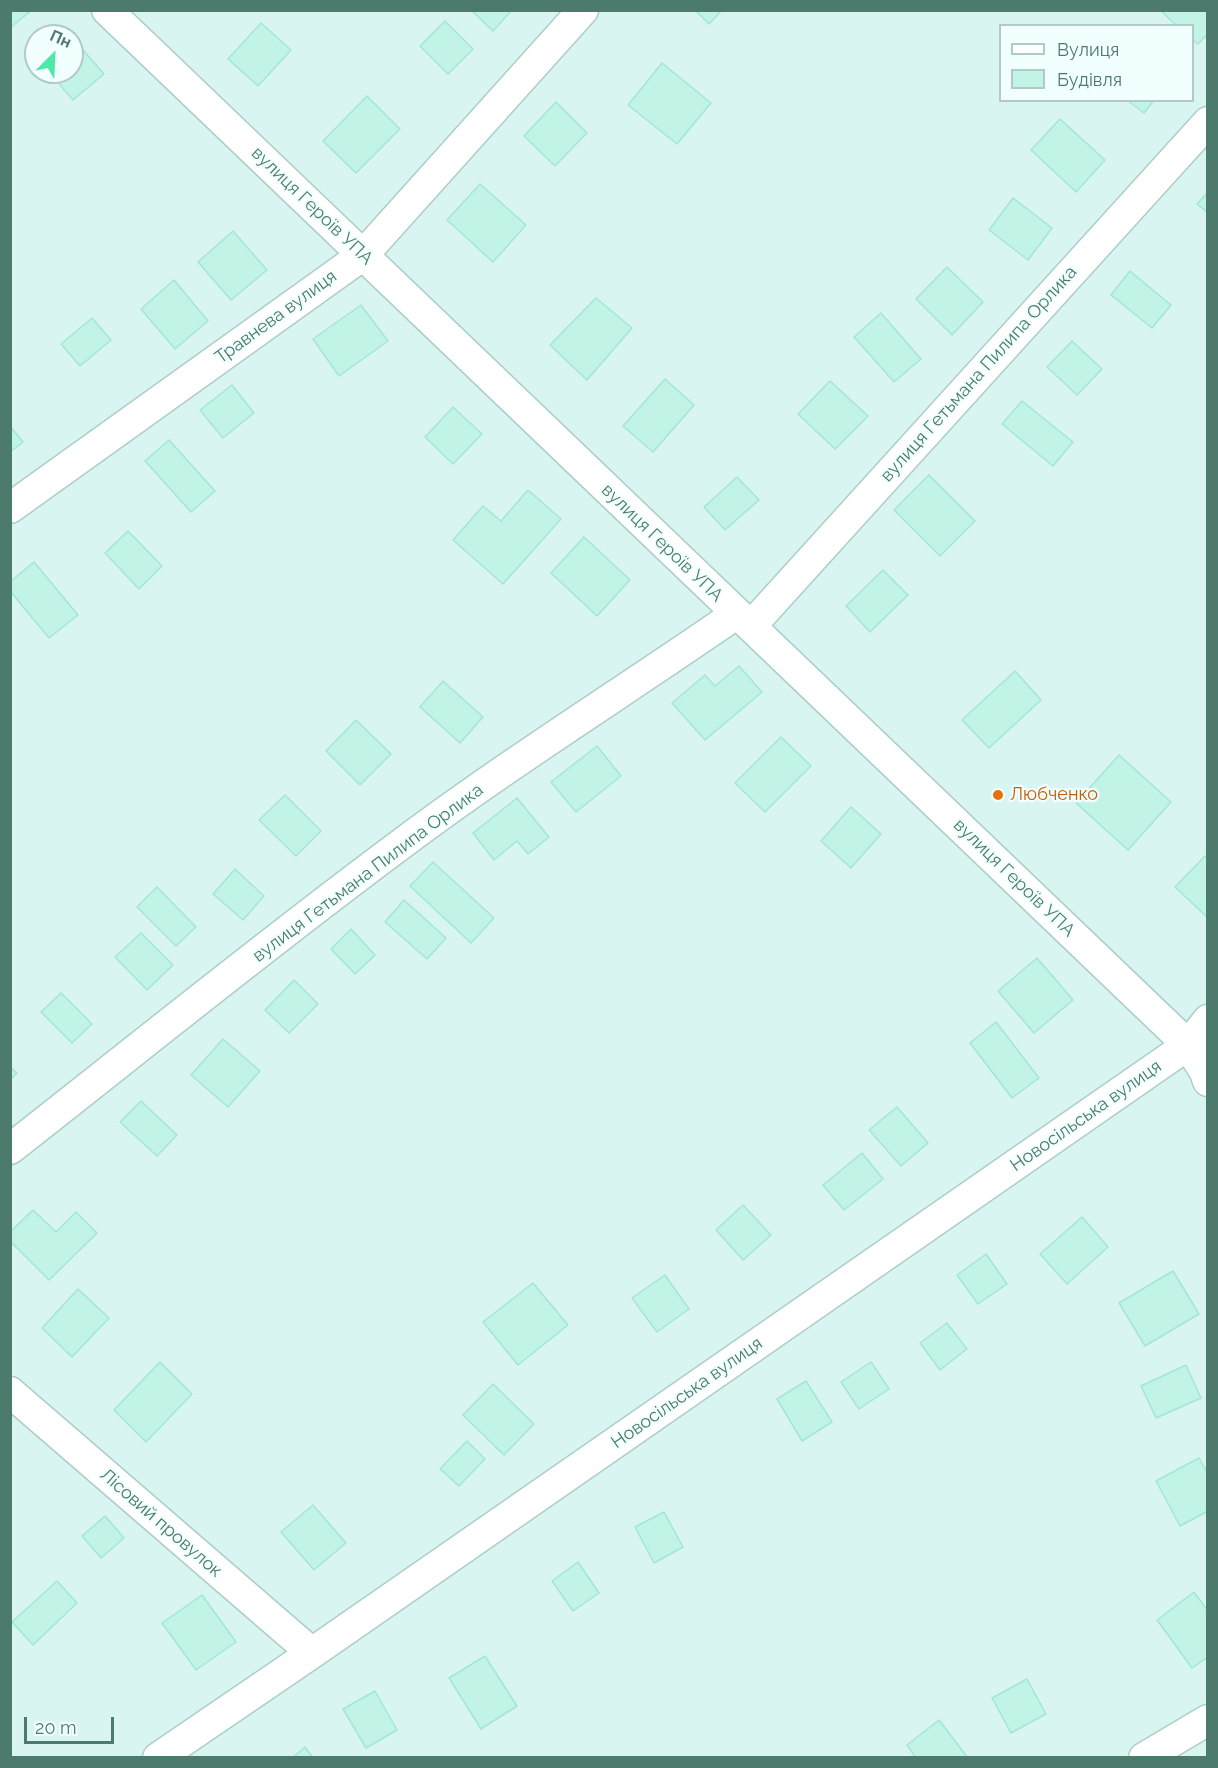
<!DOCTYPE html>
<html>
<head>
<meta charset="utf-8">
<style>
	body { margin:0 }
	#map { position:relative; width:1218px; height:1768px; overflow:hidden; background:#ebfdfd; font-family:Raleway,sans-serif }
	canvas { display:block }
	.frame { position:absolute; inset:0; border:12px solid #4c7a6d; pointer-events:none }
	.legend { position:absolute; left:999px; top:24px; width:195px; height:78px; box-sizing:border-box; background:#f2ffff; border:2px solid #b0cac5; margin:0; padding:8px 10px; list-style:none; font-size:18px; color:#4c7a6d }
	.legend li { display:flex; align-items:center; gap:12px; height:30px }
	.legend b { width:30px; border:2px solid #b0cac5 }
	.north { position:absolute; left:24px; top:24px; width:60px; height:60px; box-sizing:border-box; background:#f2ffff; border:2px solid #b0cac5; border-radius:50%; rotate:24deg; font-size:16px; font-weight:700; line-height:24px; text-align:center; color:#4c7a6d }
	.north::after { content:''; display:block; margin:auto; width:21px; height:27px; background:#4fe8a9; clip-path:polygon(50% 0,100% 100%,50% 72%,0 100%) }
	.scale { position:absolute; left:24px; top:1717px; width:90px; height:27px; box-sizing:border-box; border:3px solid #4c7a6d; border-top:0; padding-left:8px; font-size:18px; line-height:21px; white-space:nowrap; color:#4c7a6d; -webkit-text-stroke:4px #f2ffff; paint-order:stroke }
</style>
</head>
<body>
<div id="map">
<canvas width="1218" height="1768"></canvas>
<div class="frame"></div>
<ul class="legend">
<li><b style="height:8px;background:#fff"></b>Вулиця</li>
<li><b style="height:16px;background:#c2f3e7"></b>Будівля</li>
</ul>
<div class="north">Пн</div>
<div class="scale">20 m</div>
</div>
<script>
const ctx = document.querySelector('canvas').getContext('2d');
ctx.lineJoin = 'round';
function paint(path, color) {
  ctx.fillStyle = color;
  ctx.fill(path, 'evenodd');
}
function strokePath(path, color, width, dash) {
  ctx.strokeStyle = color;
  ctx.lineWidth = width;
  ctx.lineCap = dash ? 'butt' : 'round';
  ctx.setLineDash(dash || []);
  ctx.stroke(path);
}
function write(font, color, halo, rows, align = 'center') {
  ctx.font = font + ' Raleway,sans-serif';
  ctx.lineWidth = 4.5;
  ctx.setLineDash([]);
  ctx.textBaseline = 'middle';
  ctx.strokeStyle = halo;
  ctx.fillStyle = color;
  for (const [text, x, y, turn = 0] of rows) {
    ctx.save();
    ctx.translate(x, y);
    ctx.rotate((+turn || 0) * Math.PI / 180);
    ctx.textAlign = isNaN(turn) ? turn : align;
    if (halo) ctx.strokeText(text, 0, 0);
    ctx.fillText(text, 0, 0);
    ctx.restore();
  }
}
const residential = new Path2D(`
	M11 11H1207V1757H11ZM1000 26H1192V100H1000ZM36 36H72V72H36Z`);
const building = new Path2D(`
	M10 10H32L10 28Z
	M471 10H512L493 31Z
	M695 10H722L709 24Z
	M1160 10H1208V34L1198 44 1192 39V26H1177Z
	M445 21 473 49 448 74 420 46Z
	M261 23 291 50 258 86 228 59Z
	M76 42 104 74 73 100 49 72H72V45Z
	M662 63 711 103 677 144 628 105Z
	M367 96 400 129 356 173 323 141Z
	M1127 100H1154L1144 113Z
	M556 102 587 133 555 166 524 136Z
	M1060 119 1105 160 1076 192 1031 150Z
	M480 184 526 225 493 262 447 220Z
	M1208 192V213L1197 204Z
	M1013 198 1052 228 1028 260 989 230Z
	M233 231 267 270 231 300 198 262Z
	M947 267 983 302 952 335 916 299Z
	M1130 271 1171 305 1152 328 1111 295Z
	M174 280 208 321 175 349 141 309Z
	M596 298 632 328 587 380 550 345Z
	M361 305 388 341 339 376 313 339Z
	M881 313 921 359 894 382 854 337Z
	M92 318 111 340 80 366 61 344Z
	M1072 341 1102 369 1077 395 1047 367Z
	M665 379 694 405 653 452 623 426Z
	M830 381 868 416 835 449 798 414Z
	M232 385 254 413 223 438 200 410Z
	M1022 401 1073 442 1053 466 1002 424Z
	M453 407 482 434 453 464 425 437Z
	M10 426 23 442 10 452Z
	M169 440 215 491 191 512 145 461Z
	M929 475 975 521 940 556 894 510Z
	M737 477 759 500 725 530 704 507Z
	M528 490 561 519 503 584 453 540 483 506 501 521Z
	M128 531 162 566 139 589 105 553Z
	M584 537 630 580 597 616 551 573Z
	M34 562 78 615 49 638 10 591V582Z
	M883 570 908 595 870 632 846 606Z
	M739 666 762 692 705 740 672 703 705 675 715 686Z
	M1015 671 1041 700 989 748 962 720Z
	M443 681 483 717 460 743 420 707Z
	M356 720 391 754 360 785 326 751Z
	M781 737 811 766 765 812 735 783Z
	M597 746 621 776 576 812 551 782Z
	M1119 755 1171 802 1128 850 1076 803Z
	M285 795 321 831 296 856 259 820Z
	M517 798 549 837 528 854 517 841 494 860 473 833Z
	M851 807 881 834 851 868 821 841Z
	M1205 856 1208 859V918L1175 887Z
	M433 862 494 918 471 943 410 886Z
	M235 869 264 896 243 920 213 894Z
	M157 887 196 927 176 946 137 907Z
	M404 900 446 938 427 959 385 922Z
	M351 929 375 955 355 974 331 949Z
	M141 933 173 965 147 990 115 957Z
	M1037 958 1073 1000 1034 1033 998 991Z
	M294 980 318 1004 289 1033 265 1010Z
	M61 993 92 1024 72 1043 41 1012Z
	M996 1022 1039 1078 1012 1098 970 1043Z
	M223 1039 260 1071 228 1107 191 1075Z
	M10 1067 17 1073 10 1080Z
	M141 1101 177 1135 157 1156 120 1122Z
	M897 1107 928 1143 901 1166 869 1130Z
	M862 1153 883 1179 844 1210 823 1185Z
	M743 1205 771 1235 743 1260 716 1230Z
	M33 1210 56 1232 76 1212 97 1233 49 1280 10 1241V1232Z
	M1082 1217 1108 1247 1067 1284 1040 1254Z
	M986 1254 1007 1284 978 1304 957 1275Z
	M1173 1271 1199 1314 1145 1346 1119 1303Z
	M665 1275 689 1309 657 1332 632 1298Z
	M533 1283 568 1325 518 1365 483 1322Z
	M78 1289 109 1318 72 1357 42 1328Z
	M947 1323 967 1349 940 1370 920 1343Z
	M160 1362 192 1394 146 1442 114 1410Z
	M871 1362 889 1389 859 1409 841 1382Z
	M1186 1365 1201 1398 1156 1418 1141 1386Z
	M806 1381 832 1422 802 1441 777 1399Z
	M493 1384 534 1424 504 1455 463 1415Z
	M467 1441 485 1459 459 1486 440 1469Z
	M1199 1458 1208 1474V1511L1180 1526 1156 1481Z
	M313 1505 346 1543 314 1570 281 1532Z
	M664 1512 683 1547 654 1563 635 1527Z
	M105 1516 124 1538 101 1558 82 1536Z
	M578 1562 599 1593 573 1611 552 1581Z
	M57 1581 77 1603 33 1645 12 1622Z
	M1194 1592 1208 1611V1657L1192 1668 1157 1620Z
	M202 1595 236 1642 196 1670 162 1623Z
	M485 1656 517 1706 481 1729 449 1678Z
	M1027 1679 1046 1714 1011 1733 992 1698Z
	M375 1691 397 1730 366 1748 343 1709Z
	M939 1720 968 1758H916L907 1745Z
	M305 1747 313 1758H292Z`);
const minor = new Path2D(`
	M107 10 1188 1045 1205 1072 1208 1081
	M10 508 363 255 583 10
	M751 626 1208 122
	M10 1149C140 1047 268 943 400 845 509 763 625 691 736 614
	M10 1392 312 1653
	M158 1758 312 1653 1188 1045 1208 1020
	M1144 1758 1208 1720`);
const markers = [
	[998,795,6,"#e8710a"]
];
const streetNames = [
	["вулиця Героїв УПА",312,206,44],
	["Травнева вулиця",276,317,-36],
	["вулиця Гетьмана Пилипа Орлика",979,374,-48],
	["вулиця Героїв УПА",662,543,44],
	["вулиця Гетьмана Пилипа Орлика",368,873,-37],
	["вулиця Героїв УПА",1014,878,44],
	["Новосільська вулиця",1086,1116,-35],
	["Новосільська вулиця",687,1393,-35],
	["Лісовий провулок",161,1523,41]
];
const foodNames = [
	["Любченко",1010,795]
];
paint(residential, '#d9f5f2');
paint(building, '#c2f3e7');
strokePath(building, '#a2e7d5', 1.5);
strokePath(minor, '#accec8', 33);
strokePath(minor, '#fff', 30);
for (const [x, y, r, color] of markers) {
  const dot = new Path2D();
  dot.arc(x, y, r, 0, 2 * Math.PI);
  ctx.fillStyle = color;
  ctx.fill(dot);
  strokePath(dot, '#f2ffff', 2);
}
write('18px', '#4c7a6d', '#f2ffff', streetNames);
write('18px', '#c56008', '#f2ffff', foodNames, 'left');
</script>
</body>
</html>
